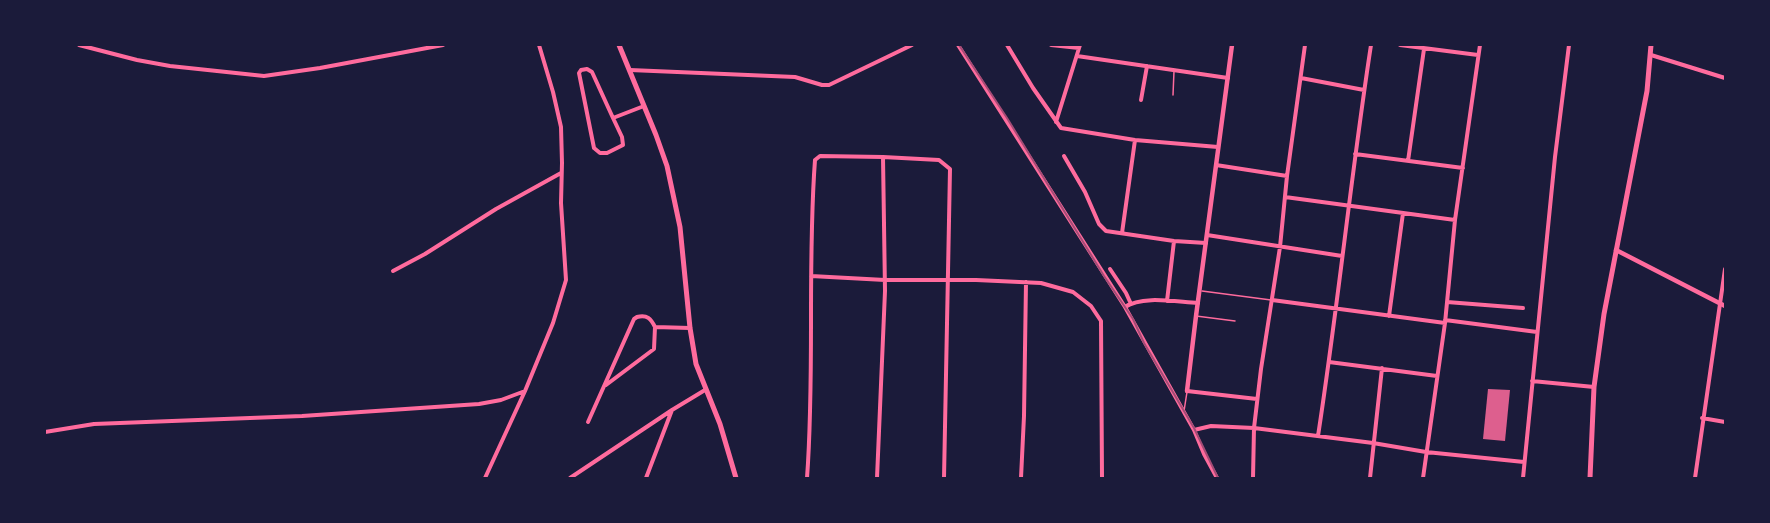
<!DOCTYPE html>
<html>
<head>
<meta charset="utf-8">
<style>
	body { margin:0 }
	#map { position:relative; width:1770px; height:523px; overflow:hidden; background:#1b1b3a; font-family:Georgia,serif }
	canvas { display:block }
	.frame { position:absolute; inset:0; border:46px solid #1b1b3a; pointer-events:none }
</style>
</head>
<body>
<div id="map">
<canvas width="1770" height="523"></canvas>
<div class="frame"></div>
</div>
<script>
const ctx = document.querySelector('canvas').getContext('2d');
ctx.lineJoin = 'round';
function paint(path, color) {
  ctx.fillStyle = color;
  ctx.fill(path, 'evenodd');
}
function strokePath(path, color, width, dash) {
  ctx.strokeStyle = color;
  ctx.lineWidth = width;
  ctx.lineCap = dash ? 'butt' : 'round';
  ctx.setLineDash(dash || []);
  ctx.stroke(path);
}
const building = new Path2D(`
	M1488 389 1510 390 1505 441 1483 439Z`);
const service = new Path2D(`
	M1173 95 1174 71
	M1202 291 1271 300
	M1196 316 1235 321
	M1184 411 1187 392`);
const minor = new Path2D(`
	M79 45 137 60 170 66 264 76 320 68 443 45
	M958 45 1125 307 1194 430 1204 454 1217 478
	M1007 45 1033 88 1061 128 1135 140 1218 147
	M1051 45 1079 48
	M1400 45 1478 55
	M1651 55 1725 78
	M1077 56 1228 78
	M630 70 795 77 822 85H829L912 45
	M1301 78 1364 90
	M1141 100 1147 66
	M613 118 622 137 623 145 607 153H600L594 148 579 73 581 70 587 69 592 72 613 118 644 106
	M1056 122 1080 45
	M1355 154 1463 168
	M1064 156 1085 192 1099 224 1106 231 1174 241 1206 243
	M1408 161 1424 49
	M1216 165 1287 176
	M1285 197 1455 220
	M1122 233 1135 140
	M1207 235 1342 256
	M1110 269 1126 293 1131 304
	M393 271 425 254 496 209 561 173
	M811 276 885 280H976L1041 283 1073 292 1091 306 1101 321 1102 478
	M1272 300 1445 323
	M1167 301 1174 241
	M1447 302 1523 308
	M1125 307C1142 295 1177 302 1198 303
	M1389 316 1403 213
	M1445 320 1537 332
	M1329 362 1437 376
	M1532 381 1594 387
	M606 385 654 349 655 327
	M1187 391 1257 399
	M1702 418 1725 422
	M588 422 634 319 637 317C647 314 651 319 655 327L690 328
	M1194 430 1211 426 1254 428 1373 443 1426 452 1524 462
	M45 432 94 424 302 416 479 404 501 400 525 391
	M1318 436C1338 306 1351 175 1371 45
	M485 478 525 391 553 323 566 280 561 203 562 163 561 127 553 92 539 45
	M570 478 672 410 705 390
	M646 478 672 410
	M807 478C815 372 807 266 815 160L820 156 883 157 939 160 950 169 944 478
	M877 478 885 291 883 157
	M1021 478 1024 416 1026 282
	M1253 478 1254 428 1261 369 1280 247 1287 176 1305 45
	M1370 478 1382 368
	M1423 478 1445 323 1455 220 1480 45
	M1523 478 1555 157 1569 45
	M1695 478 1725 269`);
const tertiary = new Path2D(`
	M1616 250 1725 306
	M1187 391 1196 316 1232 45`);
const secondary = new Path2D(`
	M619 45 656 135 667 166 680 227 690 328 696 364 720 424 736 478
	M1590 478 1594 387 1604 314 1647 91 1651 45`);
const rail = new Path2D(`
	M959 45 1007 118 1104 276 1133 319 1144 343 1194 428 1218 478`);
paint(building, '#dd5f8e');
strokePath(service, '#ff6b9d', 1.5);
strokePath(minor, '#ff6b9d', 4);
strokePath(tertiary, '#ff6b9d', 4.5);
strokePath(secondary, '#ff6b9d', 5);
strokePath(rail, '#a44b75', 2);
</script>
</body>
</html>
